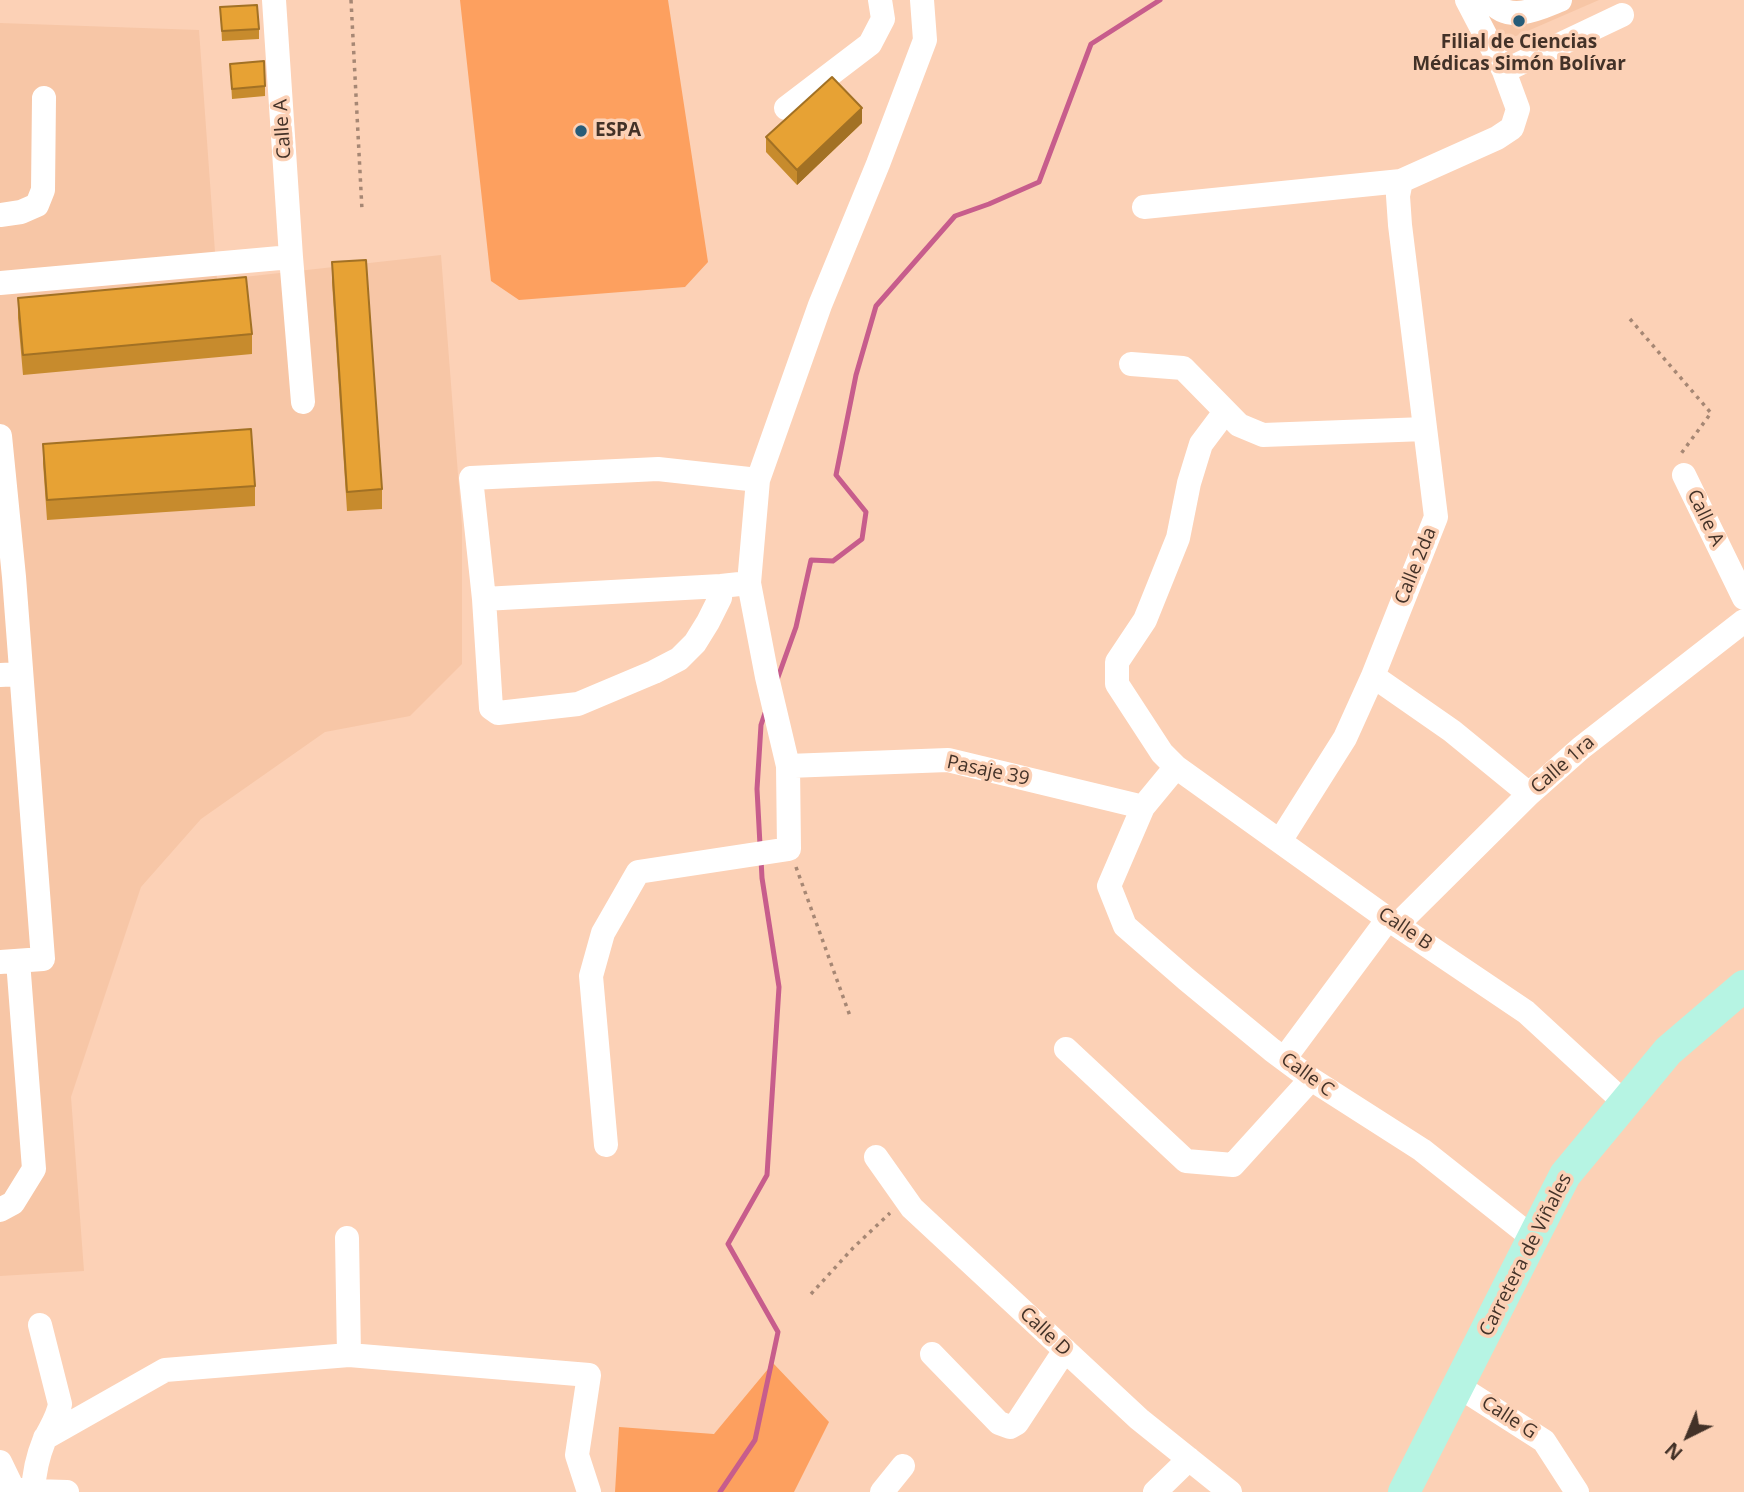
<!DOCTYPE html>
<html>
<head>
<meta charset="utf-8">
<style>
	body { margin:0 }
	#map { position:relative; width:1744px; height:1492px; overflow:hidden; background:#fcd1b6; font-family:"Open Sans",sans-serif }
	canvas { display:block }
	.north { position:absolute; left:1653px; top:1401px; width:70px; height:70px; -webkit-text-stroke:5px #fcd1b6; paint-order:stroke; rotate:223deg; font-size:19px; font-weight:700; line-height:28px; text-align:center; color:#433228 }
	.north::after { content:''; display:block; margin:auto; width:24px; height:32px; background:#433228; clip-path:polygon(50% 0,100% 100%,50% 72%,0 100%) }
</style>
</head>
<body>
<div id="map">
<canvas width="1744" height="1492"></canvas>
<div class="north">N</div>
</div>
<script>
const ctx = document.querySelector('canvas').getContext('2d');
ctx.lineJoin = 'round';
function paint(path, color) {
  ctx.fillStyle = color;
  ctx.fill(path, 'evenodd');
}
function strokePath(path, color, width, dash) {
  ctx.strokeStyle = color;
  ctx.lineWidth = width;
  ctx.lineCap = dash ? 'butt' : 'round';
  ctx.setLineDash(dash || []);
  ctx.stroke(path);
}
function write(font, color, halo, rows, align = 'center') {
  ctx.font = font + ' "Open Sans",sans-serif';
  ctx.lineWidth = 7;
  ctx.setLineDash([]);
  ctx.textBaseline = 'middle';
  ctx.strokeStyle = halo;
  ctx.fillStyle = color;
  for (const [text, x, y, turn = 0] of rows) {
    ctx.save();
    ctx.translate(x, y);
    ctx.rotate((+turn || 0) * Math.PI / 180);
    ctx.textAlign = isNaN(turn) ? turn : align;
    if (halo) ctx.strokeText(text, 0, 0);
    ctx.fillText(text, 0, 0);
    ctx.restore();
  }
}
const built = new Path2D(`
	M1479 0H1599L1500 43Z
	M0 23 199 30 217 280 441 255 462 526V664L410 716 325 732 201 819 141 887 71 1097 84 1271 0 1276Z`);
const green = new Path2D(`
	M460 0H668L708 262 685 287 519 300 491 281Z
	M773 1363 829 1422 794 1492H615L619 1427 714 1434Z`);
const stream = new Path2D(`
	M777 680 796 627 811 560 833 561 862 539 866 512 836 475 856 375 876 306 955 216 989 204 1039 182 1091 44 1160 0
	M760 845 757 789 761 725 765 713
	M720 1492 755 1440 778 1332 728 1244 767 1175 779 987 762 878 761 859`);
const path = new Path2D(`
	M351 0 362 210
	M1630 319 1711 413 1680 455
	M796 867 850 1016
	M811 1294 853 1248 890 1213`);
const minor = new Path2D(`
	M274 0 291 257 303 402
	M1490 0C1508 24 1538 9 1560 0
	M1504 71 1622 15
	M786 108 870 44 883 19 880 0
	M1144 207 1401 181 1497 138 1512 128 1518 109 1504 71 1467 0
	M0 215 21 212 37 205 43 190 44 98
	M0 283 291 257
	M1131 364 1183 368 1239 425 1263 435 1425 429
	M1225 412 1201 444 1189 483 1178 538 1145 620 1117 662V684L1162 753 1176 767 1388 919 1526 1012 1625 1103
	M0 436 14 577 43 959 0 962
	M1684 475 1744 598
	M721 586 720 598 708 622 695 643 679 659 654 672 578 704 498 713 491 708 484 599 471 478 658 469 758 480
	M484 599 721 586 749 583 758 480 820 305 878 164 925 40 922 0
	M0 675 21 674
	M1373 676 1452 731 1529 794
	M788 766 948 760 1143 807
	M1176 767 1143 807 1109 886 1125 926 1186 979 1272 1050 1311 1079 1422 1150 1533 1238
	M1280 841 1345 738 1373 676 1436 517 1400 225 1398 196 1401 181
	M1397 925 1529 794 1581 748 1744 621
	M1066 1049 1186 1161 1233 1165 1311 1079
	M1284 1059 1388 919
	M606 1145 591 976 603 933 638 872 789 849 788 766 767 677 749 583
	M876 1157 912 1208 1139 1419 1230 1492
	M0 1210 13 1203 34 1169 18 961
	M347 1238 349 1355
	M932 1354 999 1423 1010 1427 1017 1423 1065 1350
	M1458 1386 1544 1441 1577 1492
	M45 1438 165 1370 349 1355 589 1375 577 1455 589 1492
	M0 1462 13 1489
	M0 1488 33 1491 67 1492
	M33 1492C34 1474 37 1458 44 1441 50 1428 58 1418 60 1404L40 1325
	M882 1492 903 1466
	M1155 1492 1189 1459`);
const major = new Path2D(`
	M1404 1492 1565 1175 1668 1051 1744 986`);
const wall = new Path2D(`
	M220 7 259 29V39L222 41Z
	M230 64 265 86V96L232 99Z
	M862 123 797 185 766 152V137Z
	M332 262 382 489V509L347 511 332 282Z
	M18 298 252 334V354L23 375 18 318Z
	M43 444 255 486V506L47 520 43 463Z`);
const shadedWall = new Path2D(`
	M862 108V123L797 185V170Z`);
const building = new Path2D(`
	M257 5 259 29 222 31 220 7Z
	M264 61 265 86 232 89 230 64Z
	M832 77 862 108 797 170 766 137Z
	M366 260 382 489 347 492 332 262Z
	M246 277 252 334 23 355 18 298Z
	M251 429 255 486 47 500 43 444Z`);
const markers = [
	[1519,21,7,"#275c78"],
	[581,131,7,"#275c78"]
];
const poiNames = [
	["Filial de Ciencias",1519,43],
	["Médicas Simón Bolívar",1519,65],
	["ESPA",595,131,"left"]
];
const streetNames = [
	["Calle A",283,129,-94],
	["Calle A",1705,518,64],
	["Calle 2da",1416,566,-68],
	["Calle 1ra",1563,765,-41],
	["Pasaje 39",988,771,12],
	["Calle B",1405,929,34],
	["Calle C",1307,1075,36],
	["Carretera de Viñales",1526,1255,-63],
	["Calle D",1045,1332,43],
	["Calle G",1509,1418,33]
];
paint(built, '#f7c6a6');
paint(green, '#fda05f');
strokePath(stream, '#c75d8c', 5);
strokePath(path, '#a68774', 3.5, [3.5, 5]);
strokePath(minor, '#fff', 24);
strokePath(major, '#b6f4e3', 32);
paint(wall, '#c78b2d');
paint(shadedWall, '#a27124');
paint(building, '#e7a234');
strokePath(building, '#a27124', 2);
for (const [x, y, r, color] of markers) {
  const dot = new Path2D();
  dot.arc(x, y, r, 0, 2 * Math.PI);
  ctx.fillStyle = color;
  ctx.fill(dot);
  strokePath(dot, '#fcd1b6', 2.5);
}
write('bold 19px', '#433228', '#fcd1b6', poiNames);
write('19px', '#433228', '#fcd1b6', streetNames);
</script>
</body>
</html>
